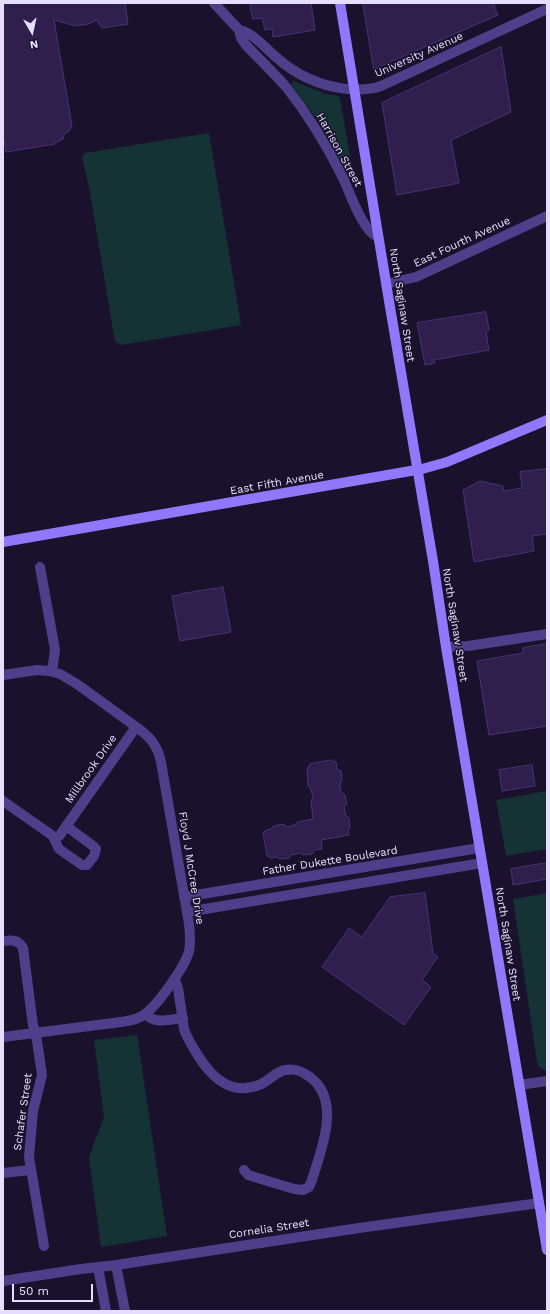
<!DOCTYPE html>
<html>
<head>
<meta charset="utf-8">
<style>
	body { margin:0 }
	#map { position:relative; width:550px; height:1314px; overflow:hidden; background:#1a122c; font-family:"Work Sans",sans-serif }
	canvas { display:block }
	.frame { position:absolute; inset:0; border:4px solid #e6defe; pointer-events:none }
	.north { position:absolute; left:12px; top:12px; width:40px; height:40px; -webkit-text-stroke:3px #1a122c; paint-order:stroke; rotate:171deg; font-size:11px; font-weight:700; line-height:16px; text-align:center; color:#e6defe }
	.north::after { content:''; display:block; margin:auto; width:14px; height:18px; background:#e6defe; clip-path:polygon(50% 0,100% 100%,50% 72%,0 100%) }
	.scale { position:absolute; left:12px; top:1284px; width:81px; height:18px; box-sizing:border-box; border:2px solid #e6defe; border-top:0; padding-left:5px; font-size:12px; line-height:14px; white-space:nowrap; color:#e6defe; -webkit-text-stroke:3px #1a122c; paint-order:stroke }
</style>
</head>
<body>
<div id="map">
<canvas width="550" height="1314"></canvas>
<div class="frame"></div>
<div class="north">N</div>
<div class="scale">50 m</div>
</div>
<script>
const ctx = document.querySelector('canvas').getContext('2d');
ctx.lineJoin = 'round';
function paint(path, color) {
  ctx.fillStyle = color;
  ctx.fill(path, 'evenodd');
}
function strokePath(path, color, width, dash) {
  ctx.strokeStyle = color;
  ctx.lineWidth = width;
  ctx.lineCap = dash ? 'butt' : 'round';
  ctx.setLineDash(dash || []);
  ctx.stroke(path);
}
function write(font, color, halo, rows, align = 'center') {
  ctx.font = font + ' "Work Sans",sans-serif';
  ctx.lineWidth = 3;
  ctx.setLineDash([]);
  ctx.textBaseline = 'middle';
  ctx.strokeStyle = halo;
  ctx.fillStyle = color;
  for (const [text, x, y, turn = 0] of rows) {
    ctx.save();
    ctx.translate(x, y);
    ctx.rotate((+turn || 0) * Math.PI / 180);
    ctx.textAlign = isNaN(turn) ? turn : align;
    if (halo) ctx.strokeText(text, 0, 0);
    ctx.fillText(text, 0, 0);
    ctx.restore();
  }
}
const green = new Path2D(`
	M293 81 326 94 338 96 340 98 354 180H350L319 122 291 84Z
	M209 133 241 325 121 345 116 342 114 336 89 187 82 158 85 153Z
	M547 791V849L506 856 496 800Z
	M547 893V1071L539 1067 537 1062 513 899Z
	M137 1035 167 1236 101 1247 89 1157 104 1117 94 1040Z`);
const building = new Path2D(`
	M3 3H125L128 24 102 28 97 20 88 24 76 26 54 20 72 126 68 132 64 134 63 139 55 143V144L6 152 3 135Z
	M250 3H311L315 30 273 37 272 29 265 30 262 18 253 19Z
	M363 3H493L498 15 374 69Z
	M501 47 511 112 451 140 459 183 397 195 382 103Z
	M486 312 489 330 486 332 489 350 434 360 435 363 425 365 417 323Z
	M547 469V534L532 536 534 551 474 562 463 490 480 481 503 486 504 491 522 488 520 472Z
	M223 587 231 632 180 641 172 596 180 595V594L215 588V589Z
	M547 644V726L489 735 477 661 523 653V648Z
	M332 760 336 762 337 769 341 771 342 781 340 784 341 792 345 795 347 804 344 807 346 816 349 818 350 828 348 831 349 835 321 840 322 849 315 850 312 854 303 855 300 853 291 855 289 858 280 859 276 857 271 858 267 856 263 833 266 830 271 829 274 826 284 824 287 827 295 825 297 822 313 819 311 801 313 798 311 789 308 786 307 769 310 764Z
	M532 765 535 786 502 791 499 770Z
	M547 863V879L513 885 511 869Z
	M425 893 433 953 438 957 422 980 431 987 404 1025 322 967 349 928 362 937 390 897Z`);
const minor = new Path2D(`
	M386 284 416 277 547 216
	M40 567 55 650 52 671
	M446 647 468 646 547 634
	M3 675 37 670 49 671 60 674 77 684 139 729C151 738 158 747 161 762L189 924C190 933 191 942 189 951 185 967 156 1008 142 1016 136 1020 128 1021 121 1022L3 1037
	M3 801 53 836 59 849 82 865H87L94 856 96 849 92 845 66 826
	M55 839 60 835 136 727
	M184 897 479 848
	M187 912 482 863
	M3 941C12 940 18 939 23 948L33 1025 37 1041 42 1075 33 1111 29 1157 44 1246
	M174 979 176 983 178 988 184 1029C187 1038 192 1046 197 1054 211 1077 230 1096 259 1085 268 1082 275 1072 285 1070 295 1068 302 1071 310 1077 342 1101 321 1150 312 1180L309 1187 303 1190 294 1189 248 1175 244 1170
	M146 1014C154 1025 171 1019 183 1018
	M519 1085 547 1081
	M3 1173 30 1170
	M116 1265 125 1311
	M98 1267 106 1311
	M3 1281 81 1269 116 1265 359 1228 539 1203`);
const tertiary = new Path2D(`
	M214 3 239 30 241 38 245 44C259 59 274 73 287 88 309 116 327 146 343 178 350 193 363 232 378 237
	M239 30C254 33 265 48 276 57 297 76 320 86 347 89 359 90 370 90 381 86L547 9`);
const secondary = new Path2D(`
	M340 3 389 301 433 561 446 647 547 1250
	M3 542 422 469 447 462 547 420`);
const streetNames = [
	["University Avenue",419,55,-24],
	["Harrison Street",339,150,61],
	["East Fourth Avenue",462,242,-25],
	["North Saginaw Street",402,305,81],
	["East Fifth Avenue",277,483,-10],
	["North Saginaw Street",455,625,81],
	["Millbrook Drive",91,769,-55],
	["Father Dukette Boulevard",330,861,-9],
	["Floyd J McCree Drive",191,868,81],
	["North Saginaw Street",508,944,81],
	["Schafer Street",23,1112,-82],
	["Cornelia Street",269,1229,-9]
];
paint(green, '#153235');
paint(building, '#2f1f4c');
strokePath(building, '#4a3277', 1);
strokePath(minor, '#4d3f89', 10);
strokePath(tertiary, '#4d3f89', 10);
strokePath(secondary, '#8f78fb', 10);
write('11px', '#e6defe', '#1a122c', streetNames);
</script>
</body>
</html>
